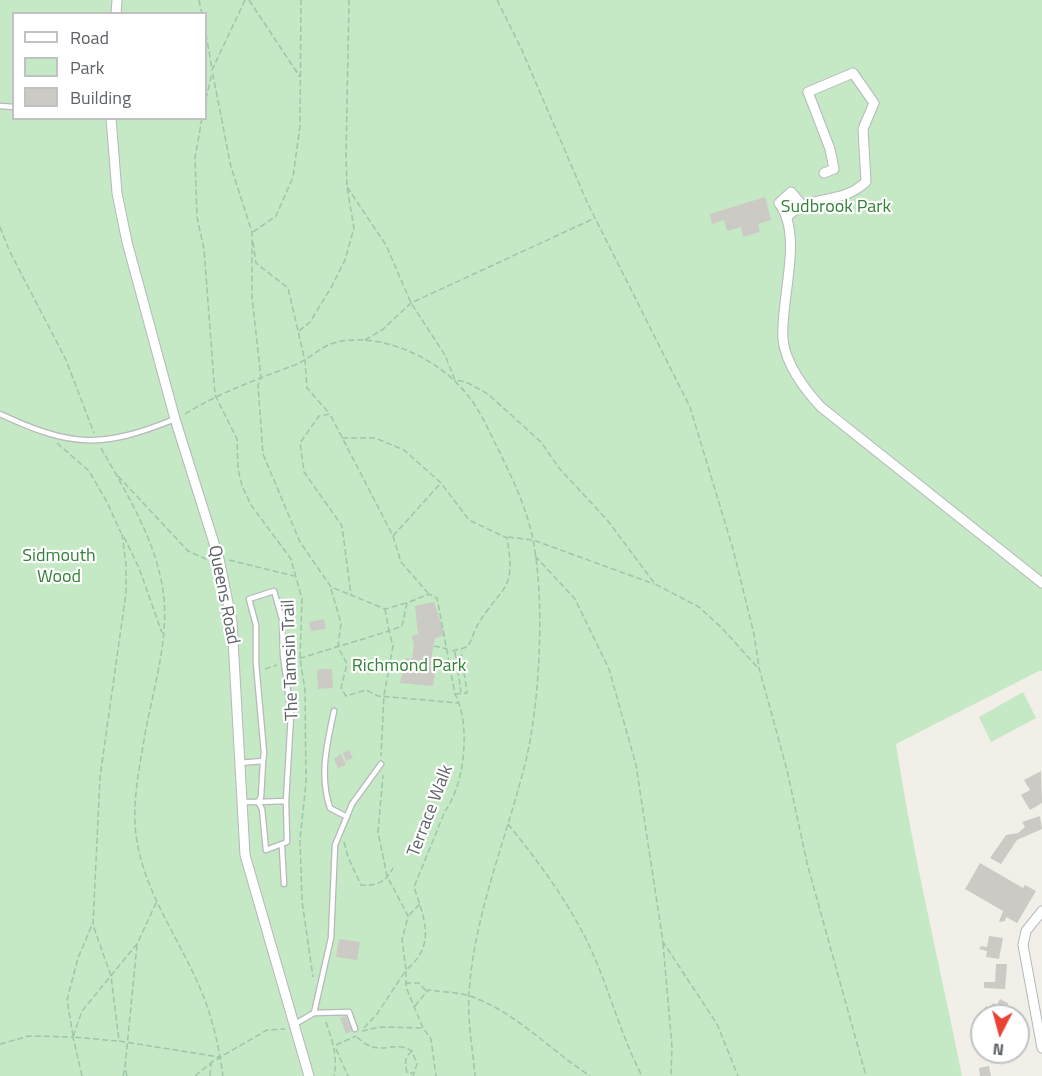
<!DOCTYPE html>
<html>
<head>
<meta charset="utf-8">
<style>
	body { margin:0 }
	#map { position:relative; width:1042px; height:1076px; overflow:hidden; background:#f1efe8; font-family:"Titillium Web",sans-serif }
	canvas { display:block }
	.legend { position:absolute; left:12px; top:12px; width:195px; height:108px; box-sizing:border-box; background:#fff; border:2px solid #bfc1c3; margin:0; padding:8px 10px; list-style:none; font-size:18px; color:#5f6368 }
	.legend li { display:flex; align-items:center; gap:12px; height:30px }
	.legend b { width:30px; border:2px solid #bfc1c3 }
	.north { position:absolute; left:970px; top:1004px; width:60px; height:60px; box-sizing:border-box; background:#fff; border:2px solid #bfc1c3; border-radius:50%; rotate:186deg; font-size:16px; font-weight:700; line-height:24px; text-align:center; color:#5f6368 }
	.north::after { content:''; display:block; margin:auto; width:21px; height:27px; background:#ea4335; clip-path:polygon(50% 0,100% 100%,50% 72%,0 100%) }
</style>
</head>
<body>
<div id="map">
<canvas width="1042" height="1076"></canvas>
<ul class="legend">
<li><b style="height:8px;background:#fff"></b>Road</li>
<li><b style="height:16px;background:#c5e8c5"></b>Park</li>
<li><b style="height:16px;background:#cccac5"></b>Building</li>
</ul>
<div class="north">N</div>
</div>
<script>
const ctx = document.querySelector('canvas').getContext('2d');
ctx.lineJoin = 'round';
function paint(path, color) {
  ctx.fillStyle = color;
  ctx.fill(path, 'evenodd');
}
function strokePath(path, color, width, dash) {
  ctx.strokeStyle = color;
  ctx.lineWidth = width;
  ctx.lineCap = dash ? 'butt' : 'round';
  ctx.setLineDash(dash || []);
  ctx.stroke(path);
}
function write(font, color, halo, rows, align = 'center') {
  ctx.font = font + ' "Titillium Web",sans-serif';
  ctx.lineWidth = 4.5;
  ctx.setLineDash([]);
  ctx.textBaseline = 'middle';
  ctx.strokeStyle = halo;
  ctx.fillStyle = color;
  for (const [text, x, y, turn = 0] of rows) {
    ctx.save();
    ctx.translate(x, y);
    ctx.rotate((+turn || 0) * Math.PI / 180);
    ctx.textAlign = isNaN(turn) ? turn : align;
    if (halo) ctx.strokeText(text, 0, 0);
    ctx.fillText(text, 0, 0);
    ctx.restore();
  }
}
const green = new Path2D(`
	M0 0H1042V671H1039L896 744C913 856 940 965 962 1076H0ZM14 14H206V118H14Z
	M1023 692 1036 718 991 742 979 717Z`);
const building = new Path2D(`
	M765 197 771 220 758 224 760 232 743 237 741 227 727 231 724 220 712 224 710 214Z
	M434 602 445 635 435 638 431 660 437 661 433 686 400 683 406 658 412 659 414 645 412 636 418 634 415 606Z
	M324 619 326 629 311 631 309 622Z
	M322 669H332L333 688 318 689 317 670Z
	M349 750 353 758 346 761 343 753Z
	M341 754 346 765 338 768 334 759Z
	M1041 771 1042 803 1030 810 1021 795 1030 790 1024 780Z
	M1040 816 1042 829 1017 840 1001 864 990 858 1006 835 1018 833 1025 827 1022 822Z
	M980 863 1023 888 1025 885 1036 891 1017 923 1006 917 1005 921 999 922 1003 911 965 889Z
	M989 936 1003 938 999 959 986 957 987 951 979 949 981 946 987 947Z
	M339 939 360 942 357 960 336 957Z
	M996 964H1007L1005 989 984 988V982H995Z
	M1000 999 1008 1003 1005 1016H988L982 1013 986 1006 990 1008 993 1003 997 1005Z
	M346 1016 352 1031 346 1034 340 1018Z
	M1018 1038 1022 1053H1018Z
	M989 1066 991 1076H980L979 1068Z`);
const path = new Path2D(`
	M199 0 202 14
	M245 0 212 70 231 167 252 232V297L261 378 258 385 263 454 300 542 331 587 351 595
	M249 0 300 77
	M497 0 521 48 587 202 690 407 733 549 754 634 759 668 787 770 807 863 866 1076
	M206 34 212 69
	M206 99 212 73
	M202 118 195 158 197 217 204 249 215 395 237 439 238 469 242 486 251 505 291 559 302 599 300 658 305 690 306 783 300 839 302 901 313 977
	M347 187 386 245 411 303 445 355 455 380 466 382 488 394 541 442 559 468 608 521 655 584 699 607 722 628 758 668
	M0 227 9 250 66 360 94 433
	M253 232 276 216 293 177 300 126 301 0
	M253 242 256 263 288 288 305 361 307 388 329 413
	M299 331 310 322 332 286 345 260 354 228 347 187 346 157 349 0
	M365 340 382 330 411 303 595 218
	M185 414C219 393 255 380 292 366 309 360 320 346 337 342 382 332 437 358 465 392 479 408 487 427 496 445 511 475 527 508 533 540 545 599 540 702 526 760 507 838 474 913 469 994 467 1020 473 1050 475 1076
	M342 438H375L404 450 441 483 469 520 507 538C517 593 501 585 477 626 473 633 472 641 467 647L449 652
	M57 443 89 471 107 502 121 533
	M101 448C127 494 159 545 164 599 168 642 153 691 145 734 139 771 130 809 138 847 148 897 180 941 200 988 212 1016 219 1046 223 1076
	M118 476 188 551 208 560
	M122 534 126 564V593L100 777 93 925 111 976 119 1041 219 1057
	M393 536 440 484
	M124 537 139 568 162 633
	M508 537 533 540 654 584
	M535 556 575 599 609 669 636 765 663 942 717 1024 738 1076
	M229 560 294 576
	M331 589 341 623 338 647 347 664 341 688 346 696 366 690 378 696 459 703
	M406 603 385 609 351 595 342 526 304 472 300 443 319 416 330 414 393 536 401 562 428 593
	M385 609 389 631 402 626 407 603 429 594 437 598 455 694C471 724 465 784 445 811L414 887C424 918 437 945 406 970V987L423 1028 431 1039 436 1076
	M434 646 447 649
	M455 652 461 692
	M291 661 389 631 393 646 384 695 381 756
	M265 669 277 665
	M455 694 467 693 461 651
	M508 824C537 860 565 897 586 939 608 983 619 1032 642 1076
	M344 842 348 857 361 885C377 886 386 882 393 868
	M409 915 420 904
	M663 943 672 1047 671 1076
	M405 983H419L426 991
	M415 1006 428 990C441 992 457 992 470 996 516 1012 550 1050 590 1076
	M326 1022C332 1040 338 1056 334 1076
	M364 1028 377 1014 406 970 402 940 408 916 387 876 378 832 383 775
	M362 1031 380 1027 423 1028
	M73 1036 67 1000 78 958 92 925
	M357 1037C379 1059 393 1039 412 1051L417 1064 413 1076
	M117 1041 73 1037 82 1011 137 944 157 901
	M0 1044 29 1036 73 1037 82 1076
	M336 1045 356 1036
	M336 1049 348 1076
	M412 1051C404 1058 405 1063 407 1073H413
	M123 1076 125 1068
	M127 1076 125 1067 137 945
	M195 1076 212 1062 267 1030 285 1029
	M210 1076 211 1063`);
const lane = new Path2D(`
	M0 106 14 107
	M0 414C71 447 101 449 175 419
	M334 711C327 744 319 775 330 808L347 817
	M263 761 261 797 258 802 286 801
	M239 763 263 761 264 753 256 663V625L249 599 274 591 282 619 283 655 291 715 286 801 287 842 266 850 262 809 258 802H242
	M282 847 284 884
	M314 1013 349 1012 355 1029
	M295 1024 314 1013 331 938 335 845 352 804 381 764`);
const street = new Path2D(`
	M116 14 117 0
	M111 118 117 193 127 242 175 419 219 559 232 622 245 855 309 1076
	M801 204 791 192 779 203C804 236 780 299 783 339 785 363 805 390 821 407L1042 583
	M788 216C813 192 838 207 866 182L863 129 874 103 853 73 808 92 830 149 834 169 824 173
	M1042 911 1026 931 1023 945 1042 1048`);
const parkNames = [
	["Sudbrook Park",836,208],
	["Sidmouth",59,557],
	["Wood",59,578],
	["Richmond Park",409,667]
];
const streetNames = [
	["Queens Road",223,595,79],
	["The Tamsin Trail",291,660,-92],
	["Terrace Walk",431,811,-69]
];
paint(green, '#c5e8c5');
paint(building, '#cccac5');
strokePath(lane, '#b5b8bc', 7);
strokePath(street, '#b5b8bc', 11);
strokePath(path, '#9cc7a9', 1.5, [6, 3]);
strokePath(lane, '#fff', 4.5);
strokePath(street, '#fff', 9);
write('18px', '#348238', '#fff', parkNames);
write('18px', '#5f6368', '#fff', streetNames);
</script>
</body>
</html>
